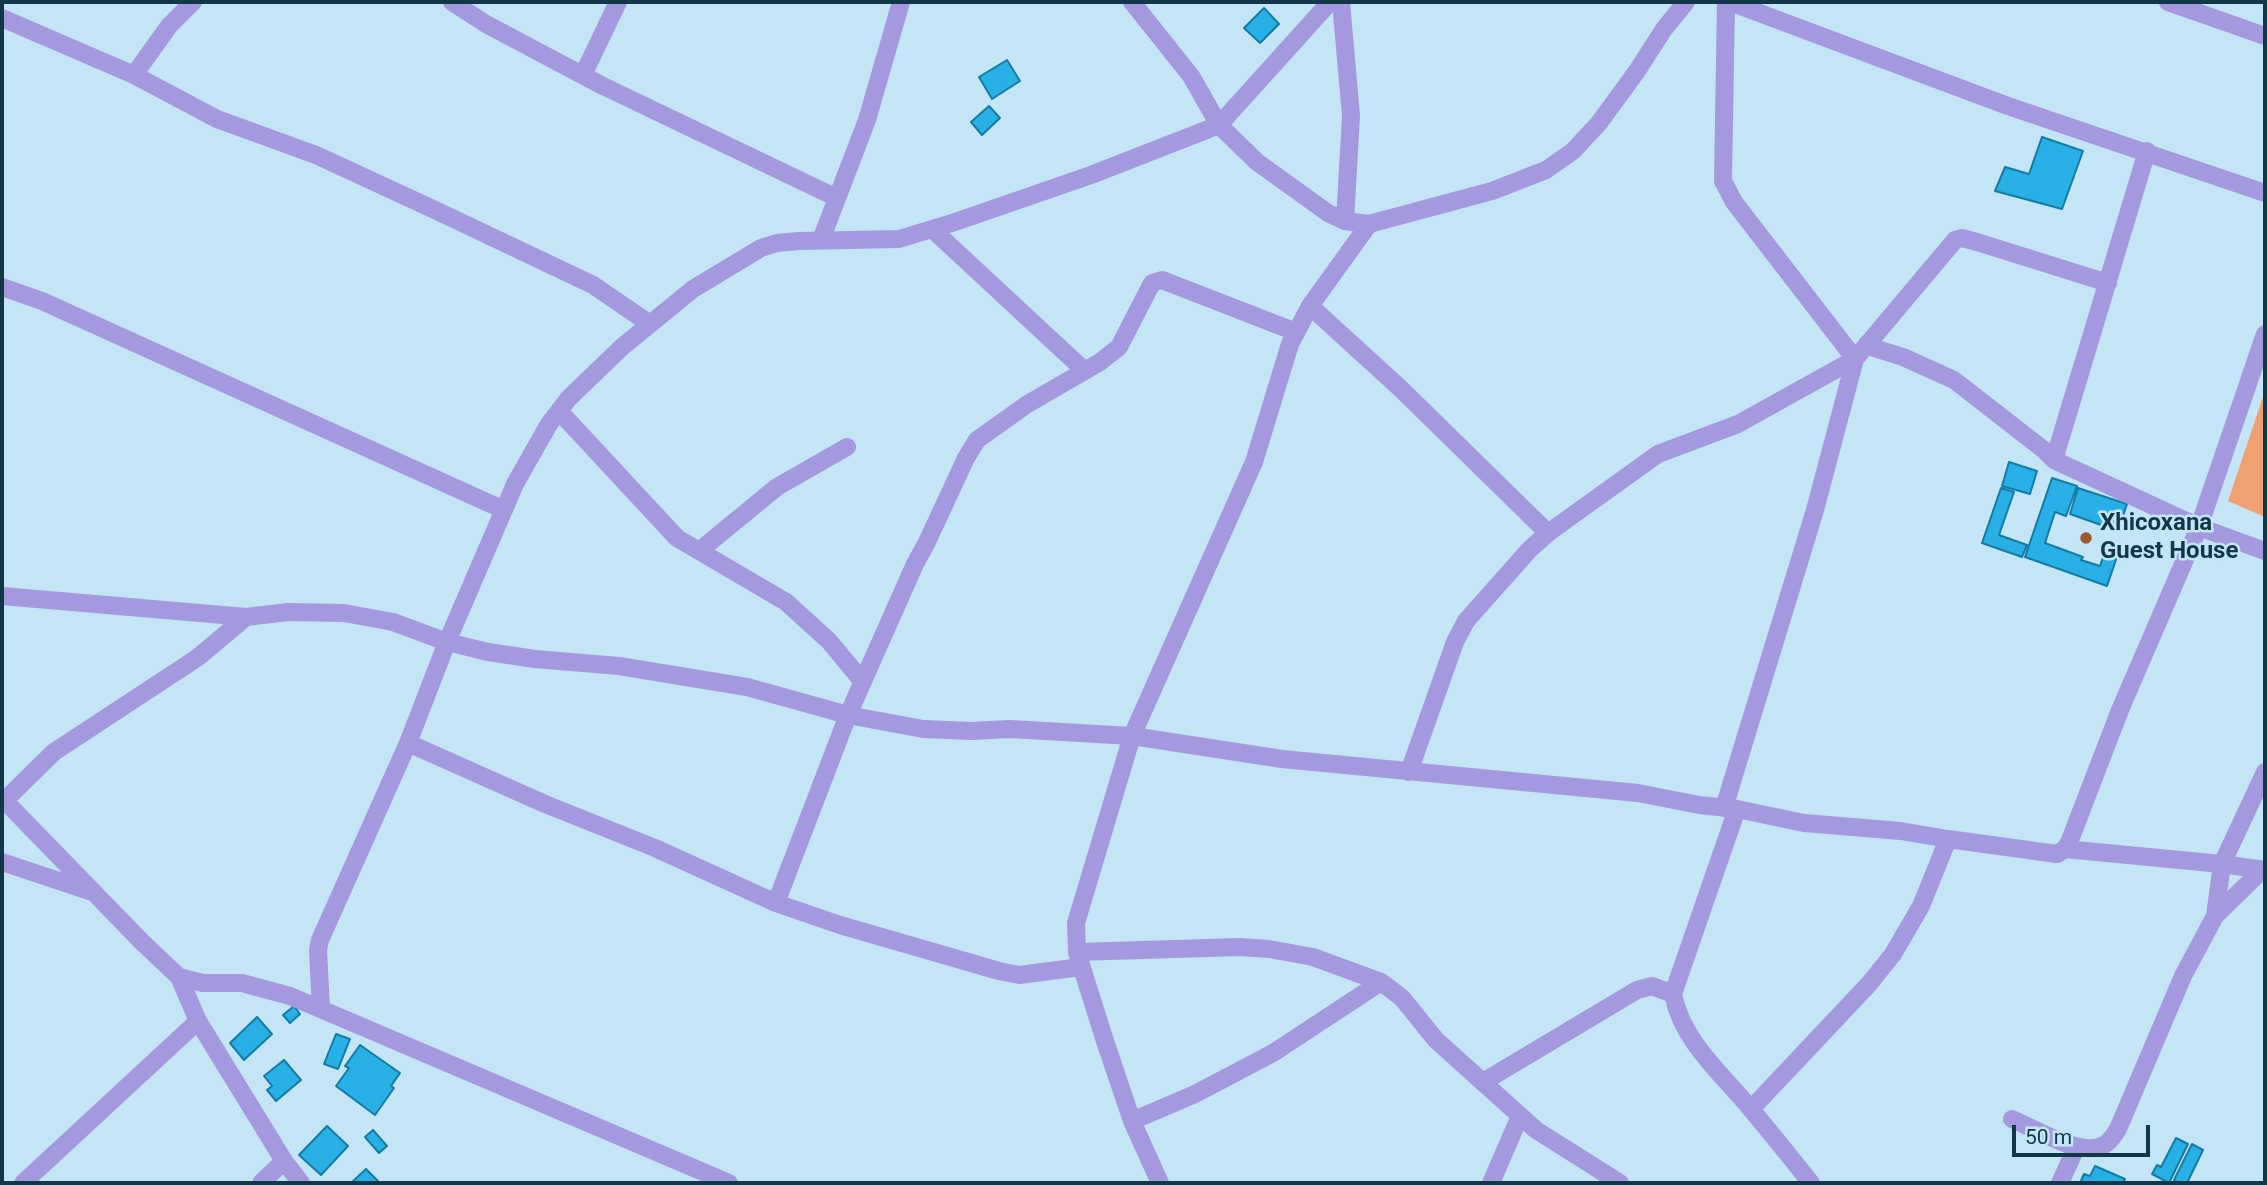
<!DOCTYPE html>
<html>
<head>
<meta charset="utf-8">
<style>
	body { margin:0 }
	#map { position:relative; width:2267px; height:1185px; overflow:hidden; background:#c4e5f6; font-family:Roboto,sans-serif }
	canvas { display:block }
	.frame { position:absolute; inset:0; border:4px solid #113749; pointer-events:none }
	.scale { position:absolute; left:2012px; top:1125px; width:138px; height:32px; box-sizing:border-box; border:4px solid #113749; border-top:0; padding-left:9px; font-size:21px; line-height:24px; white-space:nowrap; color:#113749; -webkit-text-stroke:5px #c4e5f6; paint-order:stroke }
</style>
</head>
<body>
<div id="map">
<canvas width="2267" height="1185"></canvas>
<div class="frame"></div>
<div class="scale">50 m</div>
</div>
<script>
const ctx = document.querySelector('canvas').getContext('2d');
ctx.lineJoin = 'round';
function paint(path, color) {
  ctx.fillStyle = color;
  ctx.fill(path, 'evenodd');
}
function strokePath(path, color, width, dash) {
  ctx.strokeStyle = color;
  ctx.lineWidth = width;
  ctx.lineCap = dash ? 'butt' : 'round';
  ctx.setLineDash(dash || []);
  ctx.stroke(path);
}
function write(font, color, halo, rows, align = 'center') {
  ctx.font = font + ' Roboto,sans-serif';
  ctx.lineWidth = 5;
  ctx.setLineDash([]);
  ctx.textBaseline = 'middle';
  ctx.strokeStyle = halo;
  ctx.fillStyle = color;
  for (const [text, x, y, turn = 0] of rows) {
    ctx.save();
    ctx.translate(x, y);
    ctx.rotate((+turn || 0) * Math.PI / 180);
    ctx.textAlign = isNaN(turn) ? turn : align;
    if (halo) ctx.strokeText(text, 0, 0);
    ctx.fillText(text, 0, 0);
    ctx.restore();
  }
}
const green = new Path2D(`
	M2265 391V517L2228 501Z`);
const building = new Path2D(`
	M1264 8 1279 24 1260 43 1244 28Z
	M1007 60 1020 81 992 99 979 77Z
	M989 106 1000 118 982 135 971 122Z
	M2042 137 2083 151 2062 209 1995 191 2005 167 2029 174Z
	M2009 462 2037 471 2030 494 2002 486Z
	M2052 478 2077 486 2066 516 2055 512 2045 543 2083 557 2081 560 2100 566 2108 543 2120 548 2107 586 2025 557Z
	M2001 488 2014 492 1999 535 2027 545 2022 557 1982 543Z
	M2078 488 2127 504 2118 531 2070 514Z
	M294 1006 300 1014 290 1023 283 1015Z
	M257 1017 272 1034 244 1060 230 1043Z
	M336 1034 350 1039 338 1069 324 1064Z
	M360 1045 400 1073 391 1086 394 1088 375 1115 336 1086 349 1068 345 1066Z
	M284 1060 301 1080 276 1101 267 1090 272 1086 264 1076Z
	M327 1126 348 1146 321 1175 299 1155Z
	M373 1130 387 1146 379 1153 365 1137Z
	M2176 1138 2188 1144 2169 1183 2152 1174 2157 1165 2161 1167Z
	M2192 1144 2203 1150 2187 1183H2179L2174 1180Z
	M2095 1166 2125 1179 2123 1183H2080L2084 1174 2090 1176Z
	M366 1169 380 1183H351Z`);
const minor = new Path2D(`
	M452 2 486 24 601 85 837 198
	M1132 2 1191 76 1219 125 1257 162 1328 213 1345 221 1369 224 1492 191 1546 170 1573 151 1599 123 1637 71 1664 29 1686 2
	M1341 2 1351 116 1345 221
	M1730 2 2008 106 2265 193
	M2168 2 2265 36
	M2 18 134 75 217 119 316 155 435 210 593 285 650 324
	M134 75 169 26 193 2
	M583 75 618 2
	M932 229 1085 371
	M821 240 867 120 901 2
	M2 287 42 301 504 510
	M1310 306 1401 389 1548 533
	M1867 344 1874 348 1903 357 1954 380 2044 450 2054 460 2199 527 2265 551
	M559 411 677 538 786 602 829 641 863 682
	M2054 460 2147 151
	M699 551 777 487 847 447
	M2 596 246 617 288 612 344 613 393 622 447 642 488 652 535 659 619 666 747 687 848 715 923 729 971 731 1010 729 1132 736 1282 759 1638 793 1699 805 1737 809 1804 823 1901 831 1948 839 2057 854 2065 849 2070 840 2120 710 2199 527 2265 334
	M408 743 545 804 655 848 776 903 840 925 999 971 1019 975 1081 967
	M1409 772 1455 642 1466 621 1530 549 1548 533 1658 454 1738 424 1855 359 1955 240 1962 238 1977 242 2108 283
	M2 798 142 942 179 977 198 1021 284 1161 301 1183
	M2 803 54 752 197 658 246 617
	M1724 808 1815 510 1855 359 1734 202 1723 181 1726 2
	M1737 809 1673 994C1682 1041 1721 1073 1750 1108 1771 1133 1791 1158 1811 1183
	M2065 849 2222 864 2265 870
	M2 862 92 892
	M776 903 848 715 915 564 927 542 966 458 977 440 1026 405 1100 362 1119 347 1152 283 1162 280 1296 332
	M2215 916 2222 864 2265 772
	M1077 952 1240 947 1269 949 1313 957 1381 982 1402 998 1436 1040 1536 1130 1620 1183
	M179 977 203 983H242L290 996 729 1183
	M321 1009 318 950 320 940 408 743 447 642 515 484 549 424 569 398 622 347 693 289 761 248 777 243 799 241 899 239 955 222 1091 175 1219 125 1330 2
	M1483 1082 1637 990 1652 986 1673 994
	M1751 1109 1869 984 1893 954 1921 906 1948 839
	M2012 1119C2034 1128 2081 1158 2104 1145 2111 1141 2114 1135 2118 1129L2183 976 2215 916 2262 870
	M1132 1121 1195 1094 1273 1053 1381 982
	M23 1183 198 1021
	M261 1183 284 1161
	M1160 1183 1132 1121 1104 1038 1077 952 1076 923 1132 736 1254 462 1290 344 1310 306 1369 224
	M1491 1183 1520 1116
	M2060 1183 2076 1148`);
const markers = [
	[2086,538,7,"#9d582c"]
];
const poiNames = [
	["Xhicoxana",2100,524],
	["Guest House",2100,552]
];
paint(green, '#f0a172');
paint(building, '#28afe5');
strokePath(building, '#147ba3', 2);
strokePath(minor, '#a498df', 18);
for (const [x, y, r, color] of markers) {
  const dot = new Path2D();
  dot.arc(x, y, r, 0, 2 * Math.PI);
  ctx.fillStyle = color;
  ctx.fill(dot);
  strokePath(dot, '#c4e5f6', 2.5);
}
write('bold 24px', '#113749', '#c4e5f6', poiNames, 'left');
</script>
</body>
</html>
